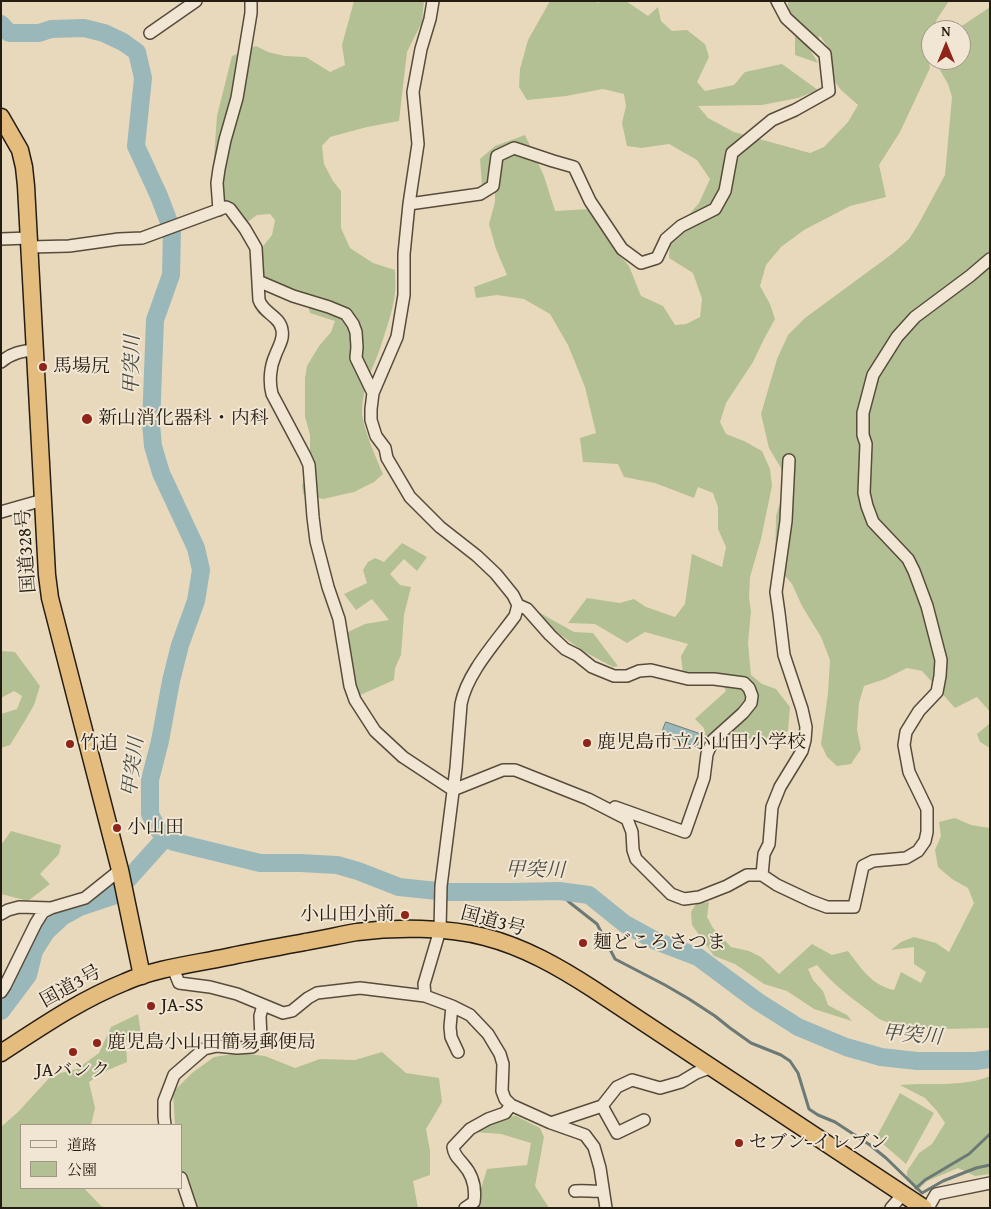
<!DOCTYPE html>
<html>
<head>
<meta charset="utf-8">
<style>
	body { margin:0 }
	#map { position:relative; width:991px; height:1209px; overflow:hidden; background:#e9d9bc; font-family:"Gentium Book Plus","Noto Serif JP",serif }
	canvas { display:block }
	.frame { position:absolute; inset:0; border:2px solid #261d12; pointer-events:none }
	.legend { position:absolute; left:20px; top:1124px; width:162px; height:65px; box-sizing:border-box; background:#f1e6d3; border:1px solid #a09686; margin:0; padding:6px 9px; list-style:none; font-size:15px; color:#261d12 }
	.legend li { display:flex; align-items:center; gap:10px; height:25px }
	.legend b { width:25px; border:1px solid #a09686 }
	.north { position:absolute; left:921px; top:20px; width:50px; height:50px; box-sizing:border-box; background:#f1e6d3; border:1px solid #a09686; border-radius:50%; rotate:0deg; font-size:14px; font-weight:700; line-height:20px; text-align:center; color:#261d12 }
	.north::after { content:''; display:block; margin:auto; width:18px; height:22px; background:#8f2418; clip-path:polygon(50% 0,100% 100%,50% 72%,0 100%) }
</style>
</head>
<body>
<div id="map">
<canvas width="991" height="1209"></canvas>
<div class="frame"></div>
<ul class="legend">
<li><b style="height:6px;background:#f1e6d3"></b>道路</li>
<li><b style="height:14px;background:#b3c093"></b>公園</li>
</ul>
<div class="north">N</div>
</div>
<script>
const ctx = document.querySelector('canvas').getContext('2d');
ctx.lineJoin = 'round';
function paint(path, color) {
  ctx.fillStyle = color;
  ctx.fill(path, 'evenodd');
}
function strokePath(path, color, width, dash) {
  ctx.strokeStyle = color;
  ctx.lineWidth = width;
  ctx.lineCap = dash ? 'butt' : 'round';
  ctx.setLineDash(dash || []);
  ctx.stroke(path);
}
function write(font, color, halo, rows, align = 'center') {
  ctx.font = font + ' "Gentium Book Plus","Noto Serif JP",serif';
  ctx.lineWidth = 4;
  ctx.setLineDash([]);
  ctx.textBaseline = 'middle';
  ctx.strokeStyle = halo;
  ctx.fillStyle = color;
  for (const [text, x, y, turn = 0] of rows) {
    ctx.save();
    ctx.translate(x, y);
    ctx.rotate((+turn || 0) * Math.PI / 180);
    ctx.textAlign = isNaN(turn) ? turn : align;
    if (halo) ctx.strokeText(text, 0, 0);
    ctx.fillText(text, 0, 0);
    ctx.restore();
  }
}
const green = new Path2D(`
	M354 1H424L422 22 407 52 399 121 367 127 330 137 322 146 324 164 333 181 341 191V228L350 248 373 263 395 270C395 278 396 286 395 293 393 311 386 329 381 346 373 368 362 388 362 412 363 429 376 457 383 474L374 482 354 492 323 499 303 494 302 486 310 453V435L305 417V378L307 366 319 346 331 332 335 321 310 313 306 297 254 277 252 260 272 235 275 220 270 214 257 215 238 229 231 223 212 185 217 116 232 56 256 46 268 52 285 56 306 57 330 72 345 65 342 45Z
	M550 1H595L598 3 601 1H626L648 16 658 7 661 21 672 31 687 30 705 44 709 57 697 82 705 91 734 85 745 72 782 64 818 90 798 98 762 105 698 106 708 118 734 132 810 153 824 147 848 122 858 105 841 90 829 74 830 50 820 36 809 48 818 63 795 55V35L789 23 788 1H949L937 19 933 30H931V37L927 49 930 68 900 132 879 165 886 197 850 206 804 230 781 247 766 265 760 286 770 304 775 319 764 339 753 362 726 403 720 422 726 434 744 441 762 451 770 469 772 486 761 539 750 577 749 597 751 611 748 643 751 675 762 684 776 689 790 707 788 731 762 742 736 735 716 746 705 743 704 728 695 719 726 691 718 674 683 673 681 656 688 644 645 632 627 643 595 624 568 623 587 598 620 603 634 599 646 607 675 617 685 604 692 554 722 567 726 547 718 529V507L713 493 698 487 694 498 655 483 624 477 618 464 583 462 580 438 596 433 585 387 568 345 550 314 524 299 497 295 476 298 474 287 507 275 496 249 489 224 495 202V184L482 185 480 159 495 146 525 135 544 176 555 211 590 209 614 249 629 266 641 296 663 306 675 325 686 324 700 317 702 299 693 273 669 258 670 232 687 217 699 203 710 179 697 160 669 144 641 148 627 146 622 123 626 106 624 94 603 89 566 96 527 100 519 87 520 69 528 40Z
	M990 7V712L977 697 955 708 922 671 907 668 885 679 864 686 859 703 857 730 861 749 851 764 837 766 827 757 821 744 828 693 830 660 821 637 802 606 792 584 775 564 776 516 785 486 781 468 769 448 761 414 777 359 788 335 805 318 892 254 909 239 918 225 945 175 952 97 948 84 940 70 941 60H961V30H956Z
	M402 543 427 557 417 571 404 559 390 574 400 585 411 587 404 615 401 655 395 668 394 680 358 696 353 678 348 632 365 624 389 620 372 599 356 610 344 594 367 583 363 570 368 562 375 558 384 562Z
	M533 609 574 632 593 633 618 666 613 667 583 651 555 631Z
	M1 651 15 652 40 686 34 705 26 719 10 745 1 748V714L17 709 22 696 14 691 1 698Z
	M990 722V748L980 742 977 734 989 724Z
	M955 818 971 825 990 828V1028C954 1028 918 1033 884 1021 877 1019 871 1012 865 1008 847 995 831 982 817 965L808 969 813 980 823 991 828 1005 837 1010 847 1015 852 1021 814 1009 787 991 764 984 735 964 714 956 692 925 691 912 696 904 709 902 707 917 713 928 731 947 749 951 761 957 779 974 812 944 832 955 848 951C861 968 871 985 894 990L901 972 921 983 926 972 914 964V947L891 950 901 942 914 937 936 943 949 952 974 903 968 888 952 879 938 867 935 850 941 836 939 822Z
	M11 831 61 845 59 854 40 874 50 884 28 901 1 894V845Z
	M138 1014 141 1033 126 1040 127 1062 108 1070 89 1082 95 1108 91 1125H21V1188H84L101 1206 107 1208H1V1127L19 1111 52 1075 77 1069 99 1053 111 1027Z
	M382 1052 406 1073 439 1078 442 1102 426 1129 430 1151V1175L413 1181 418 1208H193L181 1169V1125H175L173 1092 192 1073 214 1057 239 1053 265 1056 295 1068 320 1059 355 1060Z
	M990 1076V1174L975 1176 958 1168 927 1181 917 1191 907 1180V1171L919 1153 932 1144 945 1123 937 1111 925 1098 900 1085C930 1082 961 1088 990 1076Z
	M900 1093 934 1113 906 1164 876 1138Z
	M516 1116 540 1128 544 1137 535 1186 549 1208H475L487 1169 527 1165 531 1143 501 1134 475 1132 498 1117Z`);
const water = new Path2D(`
	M666 722 701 734 697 747 661 735Z`);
const stream = new Path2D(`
	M559 891 569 902 597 924 615 959 665 985 689 999 715 1016 730 1028 751 1043 781 1055 790 1061 798 1073 809 1109 818 1115 835 1122 870 1145 886 1158 922 1193 943 1181 976 1168 990 1165
	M916 1188 925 1180 969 1154 990 1134`);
const river = new Path2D(`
	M1 24 9 33H39L51 29 84 28 104 33 123 42 137 52 143 78 136 146 159 196 172 230 171 275 155 320 151 424 153 446 161 473 196 548 201 570 196 601 180 645 171 681 160 741 150 780V814L156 826 163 836 174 842 260 863H300L337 865 358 871 399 887 447 892H509L559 891 589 895 625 924 656 941 698 957 757 1001 798 1027 846 1047 881 1057 917 1061H976L990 1059
	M1 1011 28 975 34 951 46 932 62 917 80 907 113 896 166 837`);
const minor = new Path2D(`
	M150 33 196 1
	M409 204 480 194 493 186 497 156 514 148 553 161 574 167 590 201 622 249 641 263 657 258 666 239 681 226 715 209 725 191 732 153 772 120 795 110 829 91 825 54 786 18 777 1
	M219 210 217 183 219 169 225 140 237 98 251 13V1
	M1 239 29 238
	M30 247 69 246 119 239 142 238 226 207 230 209 245 229 256 248 259 300C263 313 280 316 282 330 284 340 278 347 275 356 270 367 269 382 272 394L305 456 309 465 313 517 316 541 328 587 339 619 350 686 355 700 375 731 403 757 453 790
	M258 281 293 296 329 307 346 314 353 324 356 332 357 347 356 358 373 393
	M1 362C11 353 22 351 35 350
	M1 512 43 500
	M518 605 527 609 550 635 565 649 577 655 592 667 614 676H627L639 671 651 670 688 679H714L744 683 749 688 752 696 751 703 743 713 713 740 707 754 704 778 685 832 615 807
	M453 790 503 770H515L588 799 627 819 632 832 633 850 636 859 671 894 684 899 699 897 727 886 747 875H762L777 885 811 901 827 907H854L863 866 873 861 906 858 918 851 925 841 927 832V809L909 772 904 745 906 732 919 711 937 692 940 676 941 660 927 606 914 571 908 559 873 522 867 506 864 493 866 444 863 435V413L873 375 897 337 915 317 970 276 990 259
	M762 875 764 854 769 844 772 807 780 787 802 751 805 740 806 727 802 709 784 655 779 613 776 592 786 521 789 460
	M1 914 8 910 19 907 51 908 85 898 120 870
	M173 968 179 983 210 987 237 994 283 1013 292 1011 308 998 317 993 360 988 425 996 452 1006 470 1015 488 1034 500 1054 503 1064 502 1091 505 1099 511 1105 551 1123 585 1135 594 1147 600 1168 606 1208
	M1 992 5 986 36 923 43 912 51 908
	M425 996 424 984 440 930 441 886 456 768 461 704C467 673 496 642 515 616L518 605 513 595 496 574 477 556 440 527 410 497 387 458 385 448 376 436 371 420V409L373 393 397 337 404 295V254L409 204 418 144 413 92 421 49 430 19 433 1
	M452 1006 450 1027 451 1037 458 1052
	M602 1106 617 1133 644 1120
	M551 1123 602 1106 617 1087 632 1080 660 1088 681 1082 696 1073 712 1067
	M165 1125 164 1117V1101L174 1075 204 1049 217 1046 237 1048 252 1047 261 1039 260 1016 263 1005
	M181 1178 191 1208
	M575 1191C585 1190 594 1192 603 1191
	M465 1208 474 1202C476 1188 473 1175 463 1164 458 1158 454 1155 453 1147L470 1129 488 1119 505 1113 511 1105
	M891 1208 903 1194
	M928 1208 936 1194 990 1183`);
const highway = new Path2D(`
	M1 117 20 150 24 167 26 186 47 575 50 598 120 870 142 976
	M1 1053C41 1027 80 1000 125 982 157 968 194 964 227 957 253 951 279 947 305 942 323 939 340 935 357 932 396 927 446 927 485 937 524 947 559 967 593 989L924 1208`);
const markers = [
	[43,367,5,"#8f2418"],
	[87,419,6,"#8f2418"],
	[587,743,5,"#8f2418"],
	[70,744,5,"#8f2418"],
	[117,828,5,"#8f2418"],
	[405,915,5,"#8f2418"],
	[583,943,5,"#8f2418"],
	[151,1006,5,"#8f2418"],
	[97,1043,5,"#8f2418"],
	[73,1052,5,"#8f2418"],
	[739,1143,5,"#8f2418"]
];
const poiNames = [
	["馬場尻",53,367],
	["新山消化器科・内科",98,419],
	["鹿児島市立小山田小学校",597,743],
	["竹迫",80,744],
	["小山田",127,828],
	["小山田小前",395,915,"right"],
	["麺どころさつま",593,943],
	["JA-SS",161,1006],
	["鹿児島小山田簡易郵便局",107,1043],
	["JAバンク",73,1071,"center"],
	["セブン-イレブン",749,1143]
];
const streetNames = [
	["国道328号",27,551,-94],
	["国道3号",493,922,15],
	["国道3号",71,987,-29]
];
const waterNames = [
	["甲突川",133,365,-89],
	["甲突川",134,767,-83],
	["甲突川",535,871,1],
	["甲突川",912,1036,5]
];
paint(green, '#b3c093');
paint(water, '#9ab8ba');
strokePath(water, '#6c7a77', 1);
strokePath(stream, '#6c7a77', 3);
strokePath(river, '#9ab8ba', 18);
strokePath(minor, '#574c3c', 14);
strokePath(highway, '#261d12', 19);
strokePath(minor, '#f1e6d3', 11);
strokePath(highway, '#e4bc7e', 16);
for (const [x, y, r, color] of markers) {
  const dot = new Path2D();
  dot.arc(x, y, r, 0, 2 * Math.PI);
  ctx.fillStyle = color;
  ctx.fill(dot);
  strokePath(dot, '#f1e6d3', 2);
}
write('19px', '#261d12', '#f1e6d3', poiNames, 'left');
write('19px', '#261d12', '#f1e6d3', streetNames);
write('italic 20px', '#494c44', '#f1e6d3', waterNames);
</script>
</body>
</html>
